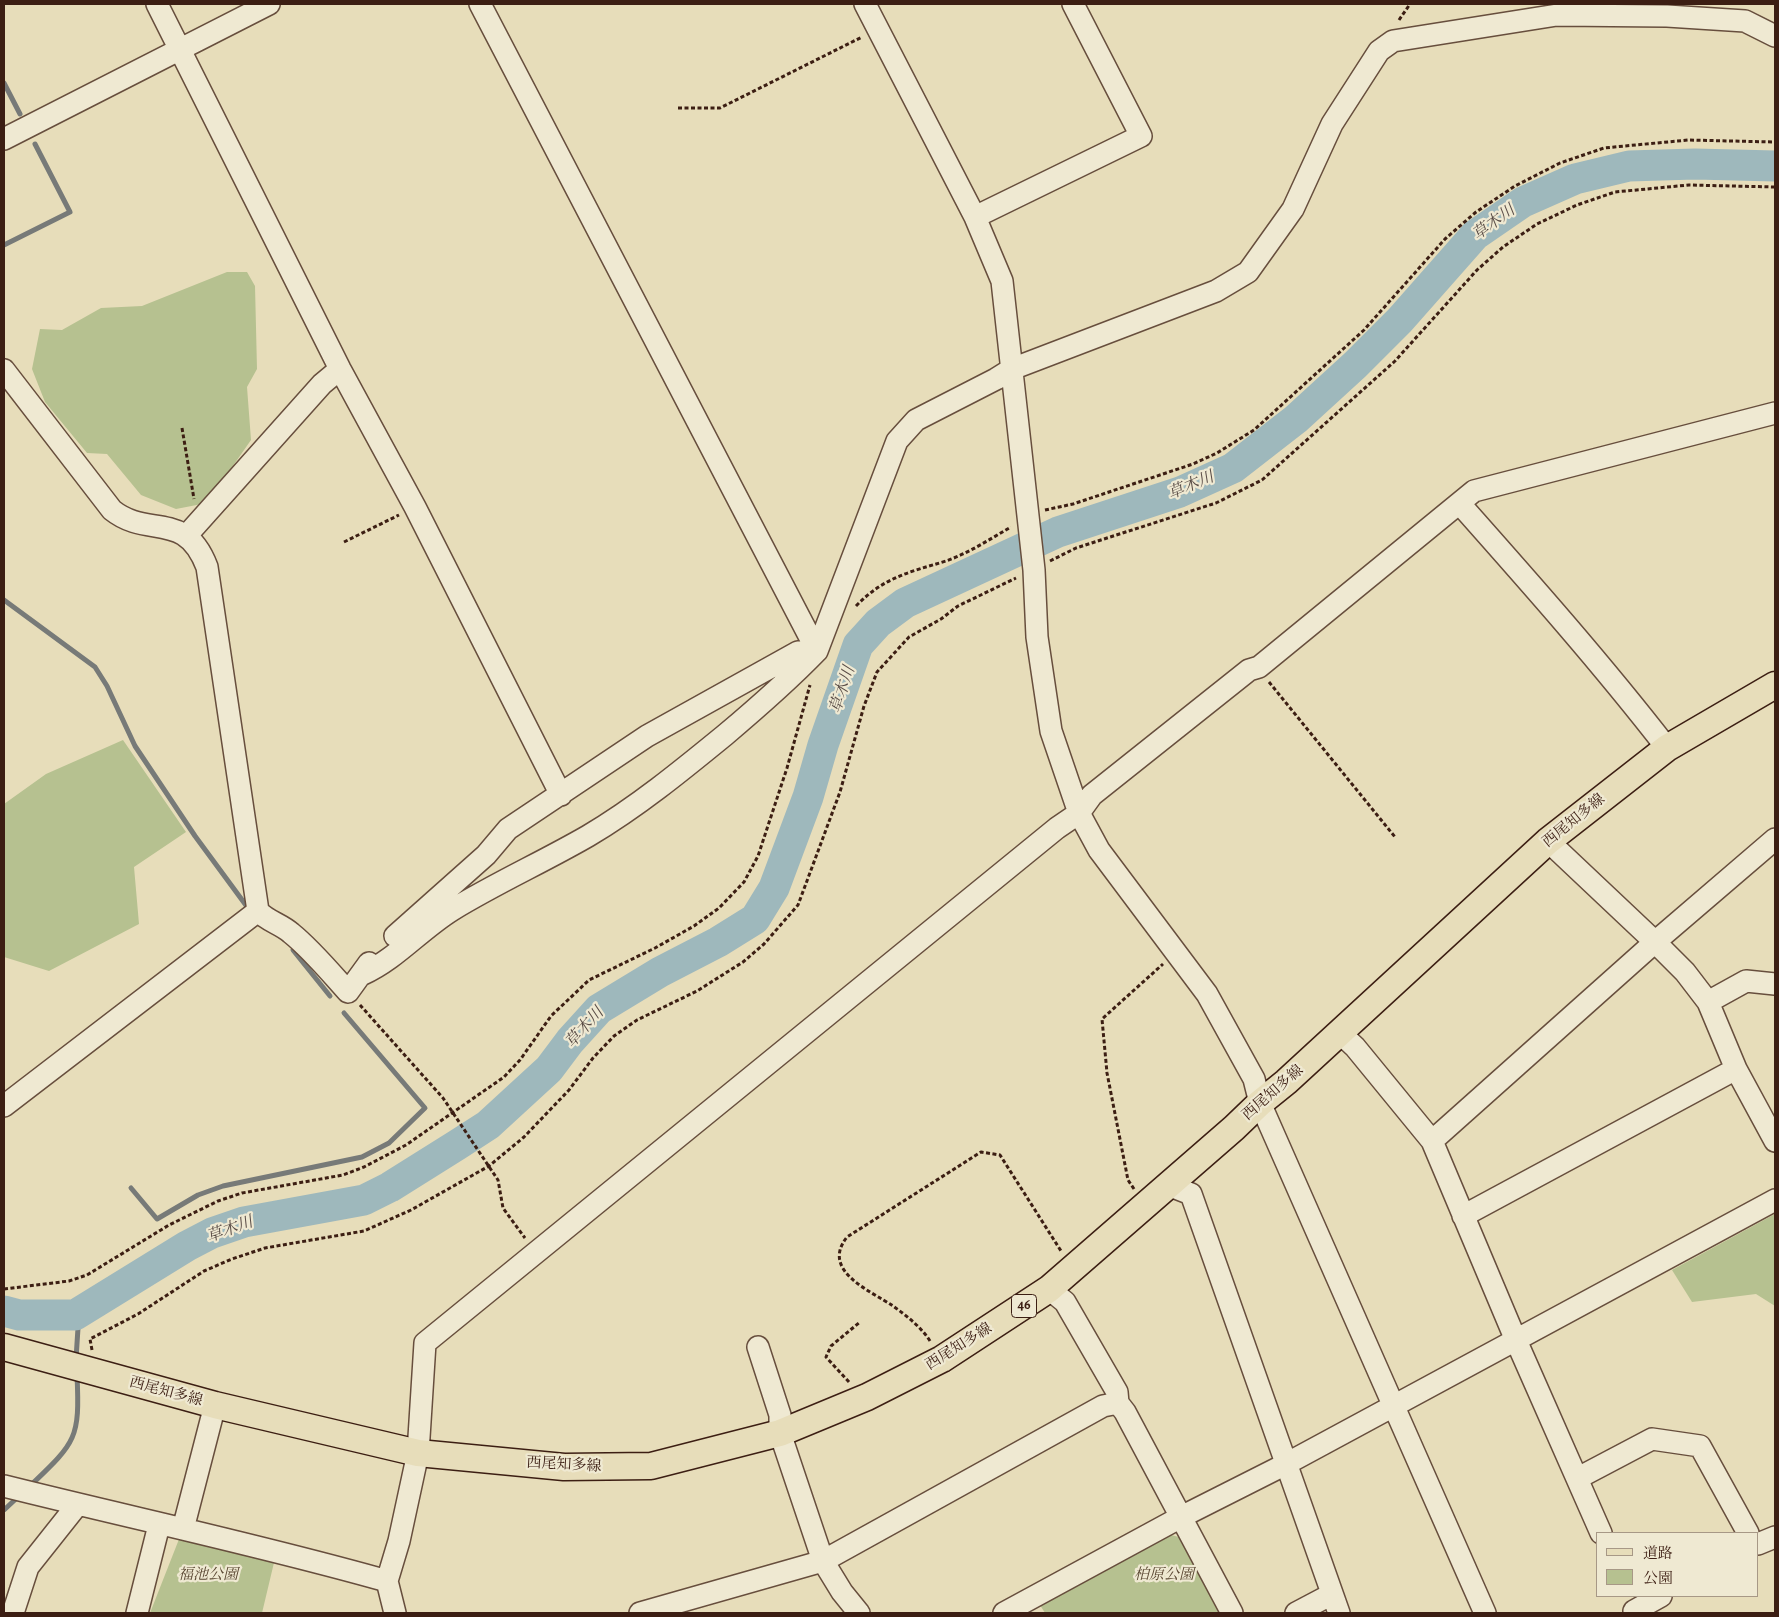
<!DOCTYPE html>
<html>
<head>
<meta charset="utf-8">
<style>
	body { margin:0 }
	#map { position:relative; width:1779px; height:1617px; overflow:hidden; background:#e7ddba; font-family:Alegreya,"Noto Serif JP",serif }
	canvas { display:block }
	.frame { position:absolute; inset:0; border:5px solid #3c1e13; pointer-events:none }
	.legend { position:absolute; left:1596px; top:1532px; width:162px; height:65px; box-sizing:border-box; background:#efe9d2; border:1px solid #a79886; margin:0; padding:6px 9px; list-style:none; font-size:15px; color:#3c1e13 }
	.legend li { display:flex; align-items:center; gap:10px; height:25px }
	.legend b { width:25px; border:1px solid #a79886 }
</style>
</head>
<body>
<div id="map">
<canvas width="1779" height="1617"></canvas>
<div class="frame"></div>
<ul class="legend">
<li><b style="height:6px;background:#e7ddba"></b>道路</li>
<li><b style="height:14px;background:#b6c190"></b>公園</li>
</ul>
</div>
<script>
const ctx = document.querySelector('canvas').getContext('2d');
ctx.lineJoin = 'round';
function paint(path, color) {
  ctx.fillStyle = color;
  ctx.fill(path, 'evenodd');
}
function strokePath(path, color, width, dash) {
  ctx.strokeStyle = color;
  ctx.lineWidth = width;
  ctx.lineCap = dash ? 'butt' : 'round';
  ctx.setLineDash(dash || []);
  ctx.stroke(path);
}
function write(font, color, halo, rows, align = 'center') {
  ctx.font = font + ' Alegreya,"Noto Serif JP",serif';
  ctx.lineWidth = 4.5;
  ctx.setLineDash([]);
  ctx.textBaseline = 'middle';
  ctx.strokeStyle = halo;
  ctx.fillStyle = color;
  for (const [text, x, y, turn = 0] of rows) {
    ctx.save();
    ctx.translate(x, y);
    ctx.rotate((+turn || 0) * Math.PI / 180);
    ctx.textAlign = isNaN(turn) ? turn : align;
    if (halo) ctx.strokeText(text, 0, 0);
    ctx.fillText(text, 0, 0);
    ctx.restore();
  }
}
const green = new Path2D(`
	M227 272H247L255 286 257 369 247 387 251 440 207 503 176 509 141 495 107 454 87 453 45 402 32 369 40 329 62 330 101 308 142 306Z
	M123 740 186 832 134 867 139 924 49 971 4 957V804L46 774Z
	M1775 1214V1306L1756 1294 1692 1302 1672 1270Z
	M183 1529 277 1550 262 1613H150Z
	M1164 1533 1186 1539 1230 1613H1045L1040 1605Z`);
const stream = new Path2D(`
	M4 83 20 114
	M4 245 70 212 35 144
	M4 600 95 667 107 686 135 746 195 836 248 908
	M293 950 330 996
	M131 1188 157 1219 198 1195 223 1186 362 1157 389 1143 425 1108 344 1013
	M75 1315 78 1328 76 1359
	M30 1486C76 1442 80 1439 77 1375
	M4 1510 20 1495`);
const river = new Path2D(`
	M4 1311 19 1315H75L187 1246 212 1233 244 1222 364 1200 390 1187 457 1145 488 1125 549 1069 570 1041 599 1009 660 972 718 942 755 919 774 888 808 797 823 745 858 645 878 623 905 603 1058 532 1180 492 1233 468 1296 419 1355 365 1400 320 1475 235 1523 202 1575 179 1629 166 1695 164 1775 166`);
const path = new Path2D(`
	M1399 20 1410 4
	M678 108H720L862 37
	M182 428 194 499
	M1045 510 1073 504 1193 464 1217 453 1254 430 1364 330 1445 239 1476 212 1515 186 1560 163 1604 148 1688 140 1775 142
	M344 542 399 515
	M1050 561 1076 548 1216 503 1262 480 1395 361 1477 270 1503 247 1537 224 1577 205 1615 192 1689 185 1775 187
	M856 606C884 577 910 572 946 561 969 553 990 539 1011 527
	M1269 682 1395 837
	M360 1005 443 1098 498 1180 503 1208 525 1238
	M1134 1189 1128 1180 1107 1073 1102 1019 1163 964
	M4 1289 69 1281 87 1275 169 1225 218 1201 242 1193 343 1175 364 1167 406 1145 504 1077 520 1060 551 1016 589 980 655 948 694 926 719 908 744 882 758 856 787 768 810 685
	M930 1341C921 1327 907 1316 893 1306 871 1291 820 1271 847 1237L981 1152 1000 1155 1061 1251
	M92 1350 90 1339 138 1314 204 1271 232 1259 265 1248 364 1231 411 1210 489 1166 524 1137 569 1090 593 1058 614 1036 637 1020 697 991 743 962 764 944 798 905 840 792 864 706 877 672 909 637 941 619 958 606 1016 578
	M849 1382 826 1357 831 1346 860 1322`);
const minor = new Path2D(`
	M157 4 340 369 415 507 561 795
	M480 4 817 651
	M865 4 975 217 1002 281 1034 570 1037 637 1051 731 1079 813 1099 850 1207 994 1254 1079 1260 1103 1485 1613
	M4 139 269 4
	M975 217 1141 136 1073 4
	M4 370 112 510C148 539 185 509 207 567L258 911C267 921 281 924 291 933 312 950 330 972 348 992L369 963
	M1460 504C1531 584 1601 663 1667 748
	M187 535 322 384 340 369
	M1548 841 1655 942 1685 972 1708 1002 1736 1069 1775 1141
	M395 936 486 855 508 829 647 736 798 652 817 651
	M363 974C396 959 420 930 452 910 496 883 543 862 588 836 637 807 681 771 725 735 757 708 788 681 817 651L897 441 916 420 996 379 1012 369 1216 291 1248 272 1293 209 1332 124 1379 51 1393 41 1557 15 1667 16 1745 21 1775 36
	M1708 1002 1746 981 1775 984
	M1340 1033 1355 1047 1432 1141 1515 1338 1601 1533
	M4 1106 258 911
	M1432 1141 1655 942 1775 839
	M1168 1185 1191 1194 1339 1613
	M1463 1216 1736 1069
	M1049 1289 1065 1302 1117 1392 1118 1403 1125 1412 1232 1613
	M758 1347 780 1415V1433L823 1561 842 1592 859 1613
	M1578 1478 1652 1439 1700 1446 1748 1533
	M4 1486C132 1518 260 1545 387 1581
	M183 1529 215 1405
	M1758 1544 1775 1537
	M1634 1611 1661 1596
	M13 1613 28 1567 78 1504
	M137 1613 159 1525
	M395 1613 387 1581 399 1541 418 1453 425 1343 1057 828 1079 813 1092 795 1249 670 1259 667 1474 491 1775 413
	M640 1613 823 1561 1103 1406 1118 1403
	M1004 1613 1181 1517 1286 1464 1775 1200
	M1296 1613 1332 1594`);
const major = new Path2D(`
	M4 1347 215 1405 418 1453 564 1467 651 1466 780 1433 867 1397 942 1359 1049 1289 1234 1128 1260 1103 1286 1082 1548 841 1667 748 1775 685`);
const shields = [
	[1024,1306,25]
];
const shieldNames = [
	["46",1024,1306]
];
const streetNames = [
	["西尾知多線",1574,821,-39],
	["西尾知多線",1273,1093,-41],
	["西尾知多線",959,1347,-32],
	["西尾知多線",166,1392,15],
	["西尾知多線",564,1465,3]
];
const parkNames = [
	["福池公園",208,1575],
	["柏原公園",1164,1575]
];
const waterNames = [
	["草木川",1494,223,-36],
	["草木川",1191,486,-23],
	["草木川",843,690,-72],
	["草木川",585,1028,-48],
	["草木川",230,1230,-20]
];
paint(green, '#b6c190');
strokePath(stream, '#777a78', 5);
strokePath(river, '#9eb8bc', 31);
strokePath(minor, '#674e3d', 24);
strokePath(major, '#3c1e13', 29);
strokePath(path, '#3c1e13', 3, [4, 2.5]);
strokePath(minor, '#efe9d2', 21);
strokePath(major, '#e7ddba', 26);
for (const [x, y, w] of shields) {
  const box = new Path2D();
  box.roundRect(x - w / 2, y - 11.5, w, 23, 4);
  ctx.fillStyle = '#efe9d2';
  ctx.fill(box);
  strokePath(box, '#3c1e13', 1);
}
write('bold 14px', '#3c1e13', null, shieldNames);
write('15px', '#3c1e13', '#efe9d2', streetNames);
write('italic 15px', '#5a4732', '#efe9d2', parkNames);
write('italic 16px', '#594c46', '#efe9d2', waterNames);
</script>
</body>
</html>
